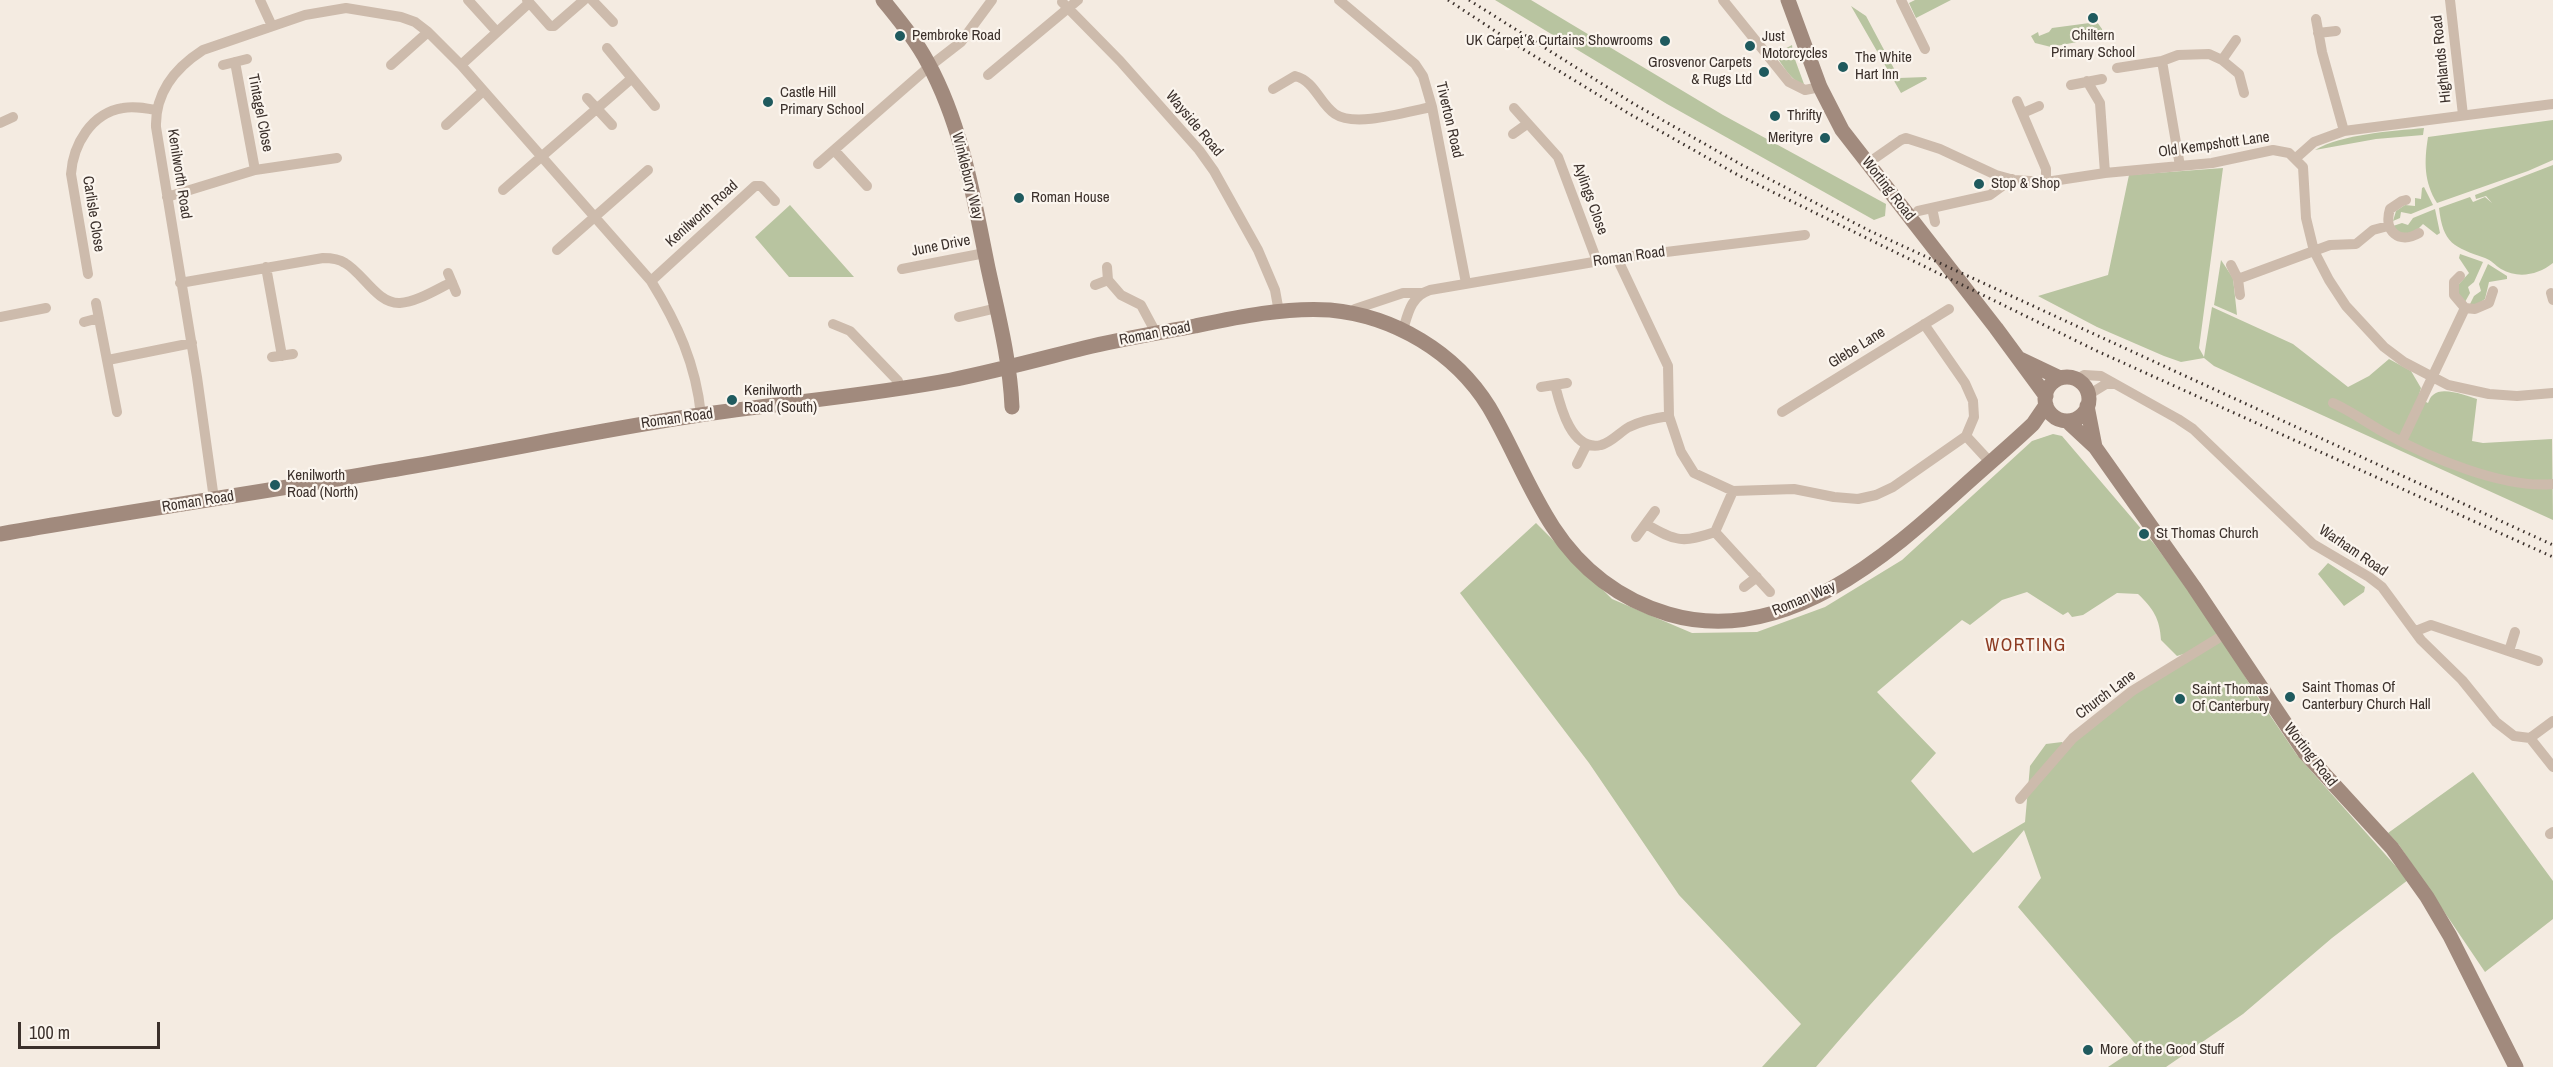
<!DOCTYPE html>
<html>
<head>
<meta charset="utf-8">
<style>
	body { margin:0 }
	#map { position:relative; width:2553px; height:1067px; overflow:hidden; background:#f4ebe1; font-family:"Archivo Narrow",sans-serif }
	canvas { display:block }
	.scale { position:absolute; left:18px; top:1022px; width:142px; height:27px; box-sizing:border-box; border:3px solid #3b302b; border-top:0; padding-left:8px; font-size:18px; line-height:21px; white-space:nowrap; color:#3b302b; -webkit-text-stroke:4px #fbf5ee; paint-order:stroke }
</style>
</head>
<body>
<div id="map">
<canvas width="2553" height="1067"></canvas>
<div class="scale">100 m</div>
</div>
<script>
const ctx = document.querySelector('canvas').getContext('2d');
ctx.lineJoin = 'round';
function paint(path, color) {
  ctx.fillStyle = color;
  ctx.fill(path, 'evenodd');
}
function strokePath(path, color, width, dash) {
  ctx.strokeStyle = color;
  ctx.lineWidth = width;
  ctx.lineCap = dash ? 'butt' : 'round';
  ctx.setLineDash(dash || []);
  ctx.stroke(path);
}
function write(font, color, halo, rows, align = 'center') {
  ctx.font = font + ' "Archivo Narrow",sans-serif';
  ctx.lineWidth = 4.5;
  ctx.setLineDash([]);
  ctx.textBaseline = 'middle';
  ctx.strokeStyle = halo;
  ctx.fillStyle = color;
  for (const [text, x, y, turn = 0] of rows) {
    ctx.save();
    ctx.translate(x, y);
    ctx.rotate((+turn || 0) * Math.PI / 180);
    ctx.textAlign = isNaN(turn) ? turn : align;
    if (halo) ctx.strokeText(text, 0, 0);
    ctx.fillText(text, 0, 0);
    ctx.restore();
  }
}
const green = new Path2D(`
	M1495 0H1531L1723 115 1886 204 1885 216 1874 220 1667 104Z
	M1915 0H1951L1916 18 1909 3Z
	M1851 6 1866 16 1899 78 1926 77 1927 79 1901 93Z
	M2097 22 2102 29 2103 37 2051 47 2035 43 2031 36 2038 32 2039 36 2049 32 2052 28Z
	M1792 45 1793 54 1804 84C1791 82 1782 64 1775 54Z
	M2553 120V160L2528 171 2437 203C2424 182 2424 162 2428 137Z
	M2424 128 2423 135 2376 139 2315 150C2342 134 2392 131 2424 128Z
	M2553 165V263C2538 275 2518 279 2501 269 2495 265 2491 260 2485 258 2454 247 2443 244 2439 208L2470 197 2473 202 2485 197 2492 203 2486 196 2476 199 2475 195Z
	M2223 168 2199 348 2204 357 2212 307 2293 344 2348 387 2369 376 2389 359 2411 371 2421 388 2418 398 2428 403C2429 401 2430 397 2433 395 2443 386 2466 396 2477 399L2472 441 2483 443 2552 439 2553 520 2214 366 2204 358 2181 362 2164 356 2097 327 2038 296 2108 275 2129 175Z
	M2424 187 2433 205 2411 214 2401 212 2400 218 2393 221 2396 211 2405 205 2415 206V198L2421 199 2422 188Z
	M790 205 854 277H789L755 237Z
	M2435 209 2440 233 2437 235 2423 224 2415 232 2401 234 2393 226 2402 223 2408 225 2413 218Z
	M2460 254 2483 262 2474 282 2468 287 2470 293 2465 302 2458 294V285L2469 273 2459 258Z
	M2221 260 2233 278 2237 315 2214 305Z
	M2488 264 2507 276V279L2489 282 2485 299 2478 304H2470L2474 296 2481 291 2479 284Z
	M2053 434 2062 436 2155 545 2219 632 2253 690 2297 755 2408 880 2332 938 2243 1014 2166 1067H2108L2138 1047 2018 907 2041 878 2024 830C1957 911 1884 987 1816 1067H1762L1801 1024 1679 895 1589 763 1460 593 1536 523 1612 599 1692 633 1757 632 1825 607 1902 560 2032 441ZM2027 592 2063 615 2068 612 2072 617 2083 615 2117 593 2138 594C2153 608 2160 619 2161 640L2177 656 2190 652 2065 746 2062 742 2046 744 2030 766 2025 822 1973 853 1911 781 1936 753 1877 692 1962 620 1970 625 2002 600Z
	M2328 563 2365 587 2364 592 2344 606 2318 574Z
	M2473 772 2553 881V919L2485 972 2399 845 2388 833Z`);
const street = new Path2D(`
	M260 0 272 26
	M468 0 497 32
	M527 0 550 26H554L584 0
	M592 0 613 22
	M1339 0 1415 64 1423 76 1432 107 1466 283
	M1723 0 1789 82 1805 90 1820 87
	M1901 0 1925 49
	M2450 0 2463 115
	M1062 2 1120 61 1199 150 1214 171 1258 250 1275 290 1279 312
	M2316 19 2322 52 2344 131
	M2318 33 2336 31
	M607 48 655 106
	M2222 60 2236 40
	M2162 61 2180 166
	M235 62 255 170
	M223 65 247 59
	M391 65 428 32
	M461 65 529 3
	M2117 68 2162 61 2178 55 2209 54 2222 60 2239 74 2244 93
	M988 75 1078 0
	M2087 81 2100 103 2105 173
	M2071 85 2102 79
	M1273 89 1295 76C1315 81 1319 103 1335 114 1356 128 1409 111 1432 107
	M587 98 612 125
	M2017 101 2046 169V182
	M1514 108 1558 157 1597 261
	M2023 113 2039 106
	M0 123 13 117
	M446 125 483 91
	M1513 134 1527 124
	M834 150 867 186
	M2296 158 2314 142 2344 131 2553 104
	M1868 163 1901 140 1906 138 1940 149 1996 175 2014 180 2046 182 2105 173 2212 163 2273 150 2289 153 2303 167 2306 218 2314 251 2329 280 2346 306 2384 347 2404 362 2448 385 2489 394 2517 396 2553 393
	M818 164 930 66 961 42 992 0
	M503 190 631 79
	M167 197 255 170 337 158
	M2406 200 2402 201 2390 209C2383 231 2399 245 2419 233
	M1932 208 1935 222
	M1918 211 1990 195 2012 179
	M557 250 648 170
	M1617 258 1668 366 1669 416 1681 452 1694 473 1733 491 1794 489 1834 497 1858 499 1876 495 1893 487 1966 436 1974 417 1973 401 1965 383 1924 324
	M2231 265 2238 279 2240 295
	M266 267 282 356
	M902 269 985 253
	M448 273 456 292
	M88 274 71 174C73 145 91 113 123 108 134 106 145 108 156 110
	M2460 276 2454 282V295L2465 308 2475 309 2489 303 2493 291
	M2238 279 2330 245 2356 244 2373 230 2388 226
	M1108 280 1121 295 1141 305 1156 333
	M651 281 755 186H761L775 201
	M180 283 323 258C331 258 339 259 345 263 363 273 377 304 400 303 417 302 437 289 452 282
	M1095 285 1108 280 1107 267
	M2551 293 2553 300
	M96 303 117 412
	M1353 314 1355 309 1403 293H1422
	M0 317 46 308
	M959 317 997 308
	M84 322 99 318
	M833 324 850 331 898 381 900 388
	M1403 330C1408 313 1411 296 1430 290L1617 258 1805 235
	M272 357 293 354
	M108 360 192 343
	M2075 380 2084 375 2101 376 2178 419 2193 429 2313 544 2369 577 2382 587 2421 640 2462 680 2496 722 2514 736 2530 738
	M1555 385C1560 405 1571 452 1601 445 1611 443 1620 432 1629 427 1641 421 1655 418 1669 416
	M1541 387 1567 383
	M2088 395 2106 384H2112
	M2333 403C2351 411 2367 423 2385 433 2428 457 2504 489 2553 484
	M1782 412 1949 309
	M1966 436 1990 462
	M2402 441 2465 308
	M1577 464 1587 444
	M214 499 197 377 156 127C155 92 175 68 203 50L305 15 346 8 401 17 415 22 428 32 461 65 651 281C677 323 696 364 701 415
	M1646 524C1676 542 1683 543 1715 532L1733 491
	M1715 532 1770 592
	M1636 537 1655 511
	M1744 587 1757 577
	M2416 631 2431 625 2538 661
	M2509 651 2515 632
	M2530 738 2553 767
	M2530 738 2553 721
	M2020 799 2073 738 2132 691 2225 634
	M2550 834 2553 832`);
const secondary = new Path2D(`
	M883 0C899 20 916 40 928 63 962 125 974 199 988 268 998 314 1010 360 1012 407
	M1788 0 1820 87 1842 130 1996 328 2046 396
	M2020 359 2060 378
	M2045 399a22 22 0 1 1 44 0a22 22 0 1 1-44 0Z
	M2087 406 2095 447
	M2067 421 2095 447 2194 587 2305 753 2392 848 2427 897 2450 936 2516 1067
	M0 534C138 510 276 490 414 466 507 450 600 430 693 416 779 403 866 396 951 380 996 371 1040 359 1084 348 1121 339 1158 333 1195 326 1238 317 1285 307 1330 310 1394 316 1455 352 1489 407 1512 446 1528 489 1553 527 1581 570 1619 599 1668 614 1783 648 1886 557 1965 485 1987 465 2011 445 2033 424L2046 405`);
const rail = new Path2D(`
	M1448 0 1518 46 1628 113 1738 175 2097 351 2553 557
	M1469 0 1634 104 1742 165 1870 231 2553 545`);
const markers = [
	[2093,18,6,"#1f5a5e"],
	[900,36,6,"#1f5a5e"],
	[1665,41,6,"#1f5a5e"],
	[1750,46,6,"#1f5a5e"],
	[1843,67,6,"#1f5a5e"],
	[1764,72,6,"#1f5a5e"],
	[768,102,6,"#1f5a5e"],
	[1775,116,6,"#1f5a5e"],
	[1825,138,6,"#1f5a5e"],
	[1979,184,6,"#1f5a5e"],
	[1019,198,6,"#1f5a5e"],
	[732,400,6,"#1f5a5e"],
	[275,485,6,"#1f5a5e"],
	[2144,534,6,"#1f5a5e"],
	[2290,697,6,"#1f5a5e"],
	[2180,699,6,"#1f5a5e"],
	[2088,1050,6,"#1f5a5e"]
];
const poiNames = [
	["Pembroke Road",912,36],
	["Chiltern",2093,36,"center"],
	["Primary School",2093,53,"center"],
	["Just",1762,37],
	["Motorcycles",1762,54],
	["UK Carpet & Curtains Showrooms",1653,41,"right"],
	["The White",1855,58],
	["Hart Inn",1855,75],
	["Grosvenor Carpets",1752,63,"right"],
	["& Rugs Ltd",1752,80,"right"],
	["Castle Hill",780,93],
	["Primary School",780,110],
	["Thrifty",1787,116],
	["Merityre",1813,138,"right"],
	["Stop & Shop",1991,184],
	["Roman House",1031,198],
	["Kenilworth",744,391],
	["Road (South)",744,408],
	["Kenilworth",287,476],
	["Road (North)",287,493],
	["St Thomas Church",2156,534],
	["Saint Thomas Of",2302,688],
	["Canterbury Church Hall",2302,705],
	["Saint Thomas",2192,690],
	["Of Canterbury",2192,707],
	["More of the Good Stuff",2100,1050]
];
const streetNames = [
	["Highlands Road",2442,59,-96],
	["Tintagel Close",260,113,79],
	["Tiverton Road",1449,120,77],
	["Wayside Road",1194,124,50],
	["Old Kempshott Lane",2214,145,-8],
	["Kenilworth Road",179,174,81],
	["Winklebury Way",967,176,76],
	["Worting Road",1888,189,52],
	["Aylings Close",1590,199,70],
	["Carlisle Close",93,214,81],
	["Kenilworth Road",702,214,-42],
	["June Drive",941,246,-11],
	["Roman Road",1629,257,-8],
	["Roman Road",1155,334,-11],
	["Glebe Lane",1857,348,-32],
	["Roman Road",677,419,-8],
	["Roman Road",198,502,-9],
	["Warham Road",2353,551,34],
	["Roman Way",1804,599,-23],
	["Church Lane",2106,695,-37],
	["Worting Road",2310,755,52]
];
const quarterNames = [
	["WORTING",2026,646]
];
paint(green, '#b8c4a0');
strokePath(street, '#cdbbac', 10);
strokePath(secondary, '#a18a7d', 15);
strokePath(rail, '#3b302b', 3, [1.5, 4.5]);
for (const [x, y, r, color] of markers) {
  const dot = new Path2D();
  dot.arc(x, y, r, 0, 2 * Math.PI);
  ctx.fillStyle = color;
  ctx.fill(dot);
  strokePath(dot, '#fbf5ee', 2);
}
write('15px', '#3b302b', '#fbf5ee', poiNames, 'left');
write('15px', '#3b302b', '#fbf5ee', streetNames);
ctx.letterSpacing = '1.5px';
write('18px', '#8c3b22', '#fbf5ee', quarterNames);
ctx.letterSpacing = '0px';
</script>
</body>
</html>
